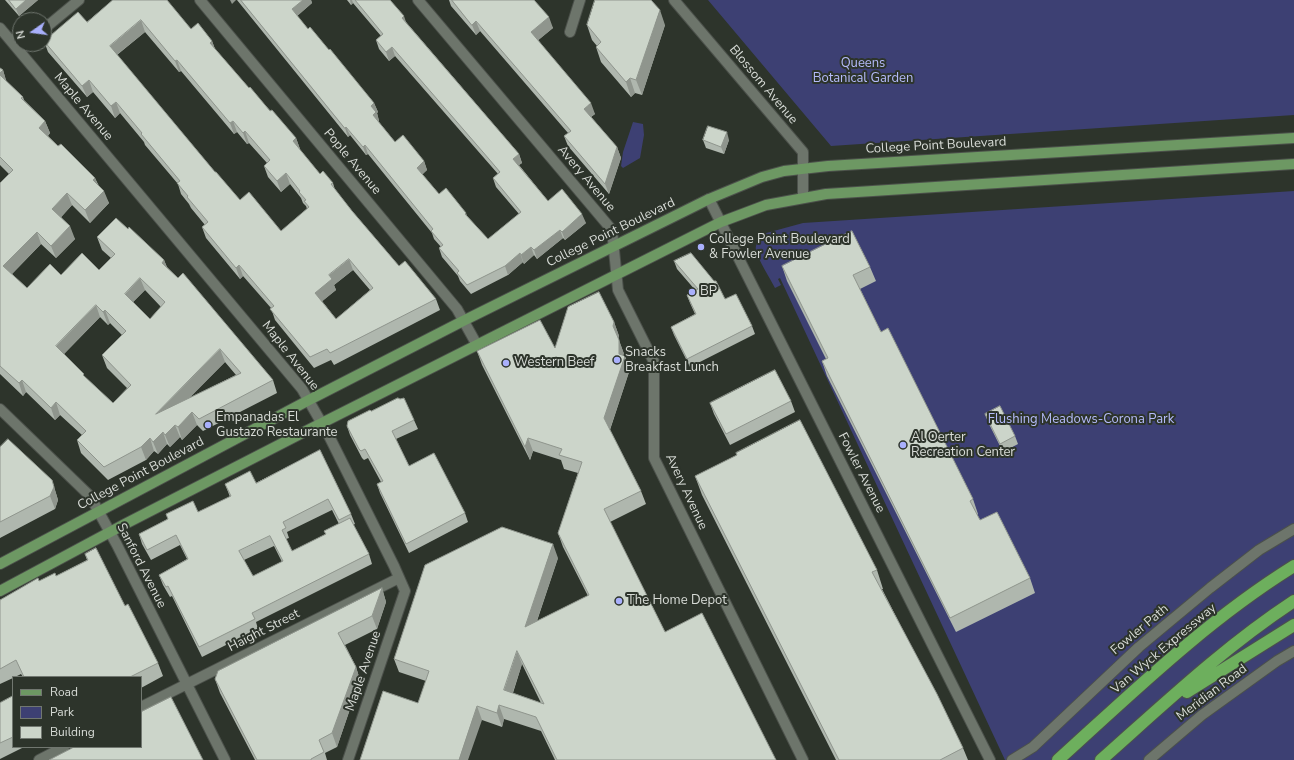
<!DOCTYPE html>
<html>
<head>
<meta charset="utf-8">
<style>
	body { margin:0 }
	#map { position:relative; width:1294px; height:760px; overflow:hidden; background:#2d342b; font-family:"Nunito Sans",sans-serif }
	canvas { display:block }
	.legend { position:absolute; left:12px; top:676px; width:130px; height:72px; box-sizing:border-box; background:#2d342b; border:1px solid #717770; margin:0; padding:5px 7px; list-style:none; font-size:12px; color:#d8dcd7 }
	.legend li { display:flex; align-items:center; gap:8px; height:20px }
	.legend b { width:20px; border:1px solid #717770 }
	.north { position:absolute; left:12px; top:12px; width:40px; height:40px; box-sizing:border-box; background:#2d342b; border:1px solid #717770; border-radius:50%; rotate:256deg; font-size:11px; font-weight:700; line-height:16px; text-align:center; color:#d8dcd7 }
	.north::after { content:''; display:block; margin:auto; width:14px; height:18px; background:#a9b0fc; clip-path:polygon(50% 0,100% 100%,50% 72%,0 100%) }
</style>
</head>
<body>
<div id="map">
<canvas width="1294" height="760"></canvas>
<ul class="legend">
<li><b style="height:5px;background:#6d9863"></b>Road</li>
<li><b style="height:11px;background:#3d4073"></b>Park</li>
<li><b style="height:11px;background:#ccd5ca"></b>Building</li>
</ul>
<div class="north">N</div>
</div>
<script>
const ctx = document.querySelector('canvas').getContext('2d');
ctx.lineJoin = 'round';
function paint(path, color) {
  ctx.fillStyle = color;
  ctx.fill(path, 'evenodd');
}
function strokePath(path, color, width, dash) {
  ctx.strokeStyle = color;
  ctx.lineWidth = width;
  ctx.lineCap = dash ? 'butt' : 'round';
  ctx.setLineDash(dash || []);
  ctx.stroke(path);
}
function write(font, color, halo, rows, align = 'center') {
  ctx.font = font + ' "Nunito Sans",sans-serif';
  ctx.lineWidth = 4;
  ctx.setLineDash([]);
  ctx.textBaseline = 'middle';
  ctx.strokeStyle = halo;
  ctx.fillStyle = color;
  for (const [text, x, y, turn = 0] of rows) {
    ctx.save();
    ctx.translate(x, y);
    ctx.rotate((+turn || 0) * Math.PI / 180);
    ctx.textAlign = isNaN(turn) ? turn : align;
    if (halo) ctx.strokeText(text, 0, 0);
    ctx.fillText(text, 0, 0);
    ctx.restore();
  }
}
const green = new Path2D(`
	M708 0H1294V115L831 146Z
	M633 122 643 124 644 135 640 158 623 168 621 166 623 152Z
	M1294 191V760H1005L780 278 778 279 781 285 775 288C770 278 758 260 756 250 755 245 758 241 761 238L759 235 803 223Z`);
const minor = new Path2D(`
	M200 0 457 309 477 345
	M418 0 612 230 618 290 654 362V458L803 760
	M674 0 803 152V198
	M0 28 302 389 329 436 394 566 405 591 348 760
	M44 29 79 0
	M570 32 580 0
	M709 199 990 760
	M0 409 90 496 117 545 225 760
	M141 707 399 578
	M39 760 64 747
	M1012 760 1033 747 1139 647 1210 588 1259 550 1294 529
	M1149 760 1202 715 1277 661 1294 651`);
const major = new Path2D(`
	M0 564 309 400 463 321 709 199 762 177 784 171 828 166 1294 138
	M0 591 125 524 308 430 721 222 766 205 826 194 1294 164`);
const highway = new Path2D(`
	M1187 692 1294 625
	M1058 760C1133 692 1207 620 1294 566
	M1101 760C1163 705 1224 647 1294 601`);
const wall = new Path2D(`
	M5 0H38L19 16Z
	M113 0 191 29 212 41 215 49 249 88 296 138 300 149V150L320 174 333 183 335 190 352 211 399 266 436 299 440 310 334 365 331 360 314 368 275 320 271 308 243 276 240 279 206 238 202 227 205 225 191 208 189 204 181 194 178 184 145 145 144 142 120 113 115 118 93 92 87 97 48 52 44 41 87 22ZM145 32 179 72 181 71 234 134 237 132 247 144 249 143 267 163 264 166 268 177 281 192 290 184 301 198 303 203 306 206 307 209 281 231 240 200 215 172 117 55ZM353 270 370 290 336 319 322 301 336 290 334 285Z
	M237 0H311L312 3 297 16 308 29 329 50 374 103 378 112 377 113 379 121H378L395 142 424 161 427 170 422 174 439 194 466 213 467 216 488 239 519 214 496 187 493 178 498 174 395 56 389 61 379 49 376 40 381 36 353 3 351 5 347 0H390L406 22 519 154 522 163 519 165 548 201 586 223 565 240 563 238 537 259 534 255 524 264 523 262 508 275 471 294 460 281 458 276 442 257 439 248 441 247 434 239 432 233 368 154 366 155 350 135 348 137Z
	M449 0H534L553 28 538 40 595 114 591 117 617 147 621 158 609 194 568 146 564 136 568 133 480 31 476 35 451 6Z
	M587 25H665L642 95 635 93 631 97 601 62 596 47 597 46 592 40Z
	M0 68 3 70 6 81 23 97 24 100 45 121 50 133 48 136 58 146 95 178 98 184 109 203 90 223 72 205 61 217 75 239 56 258 41 244 12 274 27 288 61 275 99 270 111 258 102 250 97 237 128 229 164 260 167 267 273 380 277 393 203 431 197 425 182 440 180 437 170 447 167 444 158 454 154 451 146 460 108 480 81 453 77 440 82 435 60 415 55 420 26 392 23 396 0 374V183L9 174 0 165ZM145 290 161 307 150 319 133 302ZM100 317 108 325 110 323 122 335 102 355 107 368 127 388 113 403 86 378 64 354ZM225 362 236 375 189 398Z
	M703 140H729L724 154 706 148Z
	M674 261 725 299 752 326 755 334 690 367 674 335 671 327 695 314 690 303 687 295 696 291 677 269Z
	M782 266 870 267 876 281 860 289 881 332 973 499 978 514 977 515 980 520 1030 578 1035 593 956 632 827 376 822 361 826 359 787 281Z
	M614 322 619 336 618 338 624 354V355L625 356 630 369 610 430 641 491 646 504 610 522 665 632 776 760H555L541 731 504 719 502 727 482 720 418 703 426 681 399 672 394 659 558 558 537 621 588 596 563 547 558 533 578 473 564 469 561 460 533 451 530 460 482 365 477 351 555 348ZM522 664 541 703 513 693Z
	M791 401 795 412 730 445 714 414 710 403Z
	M371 411 414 420 418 429 396 439 409 466 465 513 468 522 409 553 380 493 377 484 381 482 368 458 364 460 362 458 350 435 347 426Z
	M985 414 1015 436 1018 444 1003 452 988 422Z
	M0 447 52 480 58 500 55 509 0 538Z
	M320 450 351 514 355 524 353 525 369 554 372 564 256 622 258 629 202 657 172 596 170 597 163 585 159 575 187 559 180 545 151 560 142 544 139 534 168 519 166 514 198 512 230 497 225 484 256 483ZM332 510 339 524 324 531 326 535 292 551 286 539 289 538 287 532ZM274 546 282 562 253 576 244 560Z
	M695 476 877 570 883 589H882L963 748 968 760H836L702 495Z
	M85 554 125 606 158 663 163 676 141 688V677H23L21 674 15 677H13V678L0 684V600L39 581 56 576 87 560Z
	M382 588 386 602 377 629 345 645 356 667 360 680 337 747 325 753 327 760H255L220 693 215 679Z
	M13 696V747H24L0 759V703Z`);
const shadedWall = new Path2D(`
	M26 0H38L19 16 16 9Z
	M230 0H236L232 4Z
	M303 0H311L312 3 295 18 292 9Z
	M350 0H352L353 3 351 5Z
	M660 10 665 25 642 95 636 80Z
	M404 16 407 25 402 18Z
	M549 17 553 28 535 43 531 32Z
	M141 20 145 32 114 57 110 46Z
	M476 21 480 31 476 35 472 25Z
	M212 41 216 52 210 43Z
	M392 47 395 56 389 61 386 52Z
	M177 60 181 71 179 72 175 61Z
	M3 70 7 83 0 76V73Z
	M630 78 635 93 631 97 626 82Z
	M89 80 93 92 87 97 82 86Z
	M116 102 120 113 115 118 111 106Z
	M374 103 378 112 377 113 379 121 376 123 373 115 371 106Z
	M591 103 595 114 588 119 584 109Z
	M45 121 50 133 44 140 39 128Z
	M233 121 237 132 234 134 230 123Z
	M346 127 350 135 348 137 345 128Z
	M245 131 249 143 247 144 243 133Z
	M727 132 729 140 724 154 721 147Z
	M296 138 300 149 297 152 293 141Z
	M365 145 368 154 366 155 363 147Z
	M617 147 621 158 609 194 605 184Z
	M519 154 522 163 516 167 513 159Z
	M424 161 427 170 420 177 417 168Z
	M286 173 290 184 281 192 277 181Z
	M95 178 100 190 93 180Z
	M104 191 109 203 90 223 85 210Z
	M67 193 72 205 57 222 52 209Z
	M582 214 586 223 565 240 562 232Z
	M70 226 75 239 56 258 51 246Z
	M560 230 563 238 537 259 534 250Z
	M37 232 41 244 8 278 3 266Z
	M531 247 534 255 524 264 521 255Z
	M520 253 523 262 508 275 505 266Z
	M349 259 353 270 334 285 336 290 319 304 315 293 329 275Z
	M164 260 169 273 162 263Z
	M239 265 243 276 240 279 236 268Z
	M140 278 145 290 129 306 125 294Z
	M96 305 100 317 60 358 56 346Z
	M105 310 110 323 108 325 103 312Z
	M614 322 619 336 618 340 613 326Z
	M619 340 624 354V358L625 356 630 369 609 432 604 418 619 354Z
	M220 349 225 362 161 427 156 414Z
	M22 380 26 392 23 396 19 383Z
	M56 402 60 415 55 420 51 408Z
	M192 412 197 425 182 440 178 427Z
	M175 425 180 437 170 447 165 435Z
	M163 432 167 444 158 454 153 442Z
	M150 438 154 451 146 460 141 447Z
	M528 438 533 451 530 460 525 447Z
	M52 480 58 500 55 509 50 496Z
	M553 544 558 558 530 641 525 627Z
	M382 588 386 602 377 629 372 616Z
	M517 651 522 664 509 704 504 690Z
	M356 667 360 680 337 747 332 733Z
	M499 705 504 719 502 727 497 713Z
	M477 706 482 720 468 760H459Z`);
const building = new Path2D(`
	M9 0H26L16 9Z
	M113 0H167L191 29 198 23 212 41 210 43 249 88 250 87 270 111 272 110 296 138 293 141 320 174 323 171 333 183 331 184 352 211 399 266 405 261 436 299 330 353 327 349 310 357 270 309 274 306 239 265 236 268 202 227 208 222 187 197 188 196 177 183 180 181 141 134 142 133 116 102 111 106 89 80 82 86 44 41 78 12 87 22ZM141 20 175 61 177 60 230 123 233 121 243 133 245 131 270 160 264 166 277 181 286 173 300 191 299 192 306 200 304 201 309 207 281 231 249 192 240 200 216 172H215L110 46ZM349 259 373 288 336 319 315 293 332 279 329 275Z
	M241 0H303L292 9 308 29 310 27 329 50 330 49 374 103 371 106 376 112 373 115 395 142 403 135 424 161 417 168 439 194 446 188 466 213 465 214 488 239 521 212 493 178 500 172 489 159 392 47 386 52 376 40 383 34 355 0H390L404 16 402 18 519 154 513 159 548 201 562 189 582 214 562 232 560 230 534 250 531 247 521 255 520 253 505 266 467 285 457 273 459 271 439 248 443 245 431 231 433 229 365 145 363 147 346 127 345 128Z
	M452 0H534L549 17 531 32 591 103 584 109 617 147 605 184 564 136 571 131 476 21 472 25Z
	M595 0H651L660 10 636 80 630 78 626 82 596 47 601 42 587 25Z
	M0 68 3 70 0 73Z
	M0 75 23 97 21 98 45 121 39 128 58 146 61 144 95 178 93 180 104 191 85 210 67 193 52 209 70 226 51 246 37 232 3 266 27 288 50 264 61 275 82 253 99 270 115 254 97 237 116 218 128 229 129 227 164 260 162 263 178 278 183 273 273 380 199 419 192 412 178 427 175 425 165 435 163 432 153 442 150 438 141 447 104 467 77 440 86 431 56 402 51 408 22 380 19 383 0 366V183L13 170 0 157ZM140 278 165 302 150 319 125 294ZM96 305 103 312 105 310 126 331 102 355 131 385 113 403 83 375 84 374 56 346ZM220 349 241 373 156 414Z
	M708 126 727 132 721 147 703 140Z
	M852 231 870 267 853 275 881 332 888 328 973 499 970 501 980 520 997 512 1030 578 950 618 822 361 828 358 782 266Z
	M691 253 714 281H716L725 299 736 294 752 326 687 359 671 327 696 314 687 295 698 289 674 261Z
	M599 292 614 322 613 326 619 340V354L625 356 604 418 641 491 604 509 665 632 702 613 776 760H557L536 717 499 705 497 713 477 706 459 760H360L383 691 418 703 429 671 394 659 425 565 502 527 553 544 525 627 589 595 558 533 582 462 559 455 562 449 528 438 525 447 477 351 540 320 555 348 568 307ZM517 651 544 704 504 690Z
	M775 370 791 401 726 434 710 403Z
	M398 398 400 399 404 398 414 420 392 431 409 466 434 453 465 513 406 544 377 484 383 481 365 449 361 451 359 449 347 426 348 421 370 410 371 411Z
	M1000 406 1015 436 1000 444 985 414Z
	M800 420 877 570 872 572 937 694 963 748 940 760H839L695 476 737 455 736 453Z
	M8 439 52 480 54 487 50 496 0 522V447Z
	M320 450 351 514 339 520 328 499 283 522 286 528 282 530 292 551 326 534 324 531 350 518 369 554 252 613 255 619 199 647 168 586 166 587 159 575 188 559 176 535 147 550 139 534 168 519 166 514 193 501 198 512 231 496 225 484 250 471 256 483ZM270 536 283 561 253 576 239 551Z
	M96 548 125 606 128 604 158 663 130 677H24L16 660 0 669V600L38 578 39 581 55 573 56 576 88 560 85 554Z
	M382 588 372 616 338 633 356 667 332 733 319 740 324 752 311 759V760H257L215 679 218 671Z
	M13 696V737L0 743V703Z
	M171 697 203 760H49L74 747H141V712Z`);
const markers = [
	[701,247,4,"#a9b0fc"],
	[692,292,4,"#a9b0fc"],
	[617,360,4,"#a9b0fc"],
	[506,363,4,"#a9b0fc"],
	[208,425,4,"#a9b0fc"],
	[903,445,4,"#a9b0fc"],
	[619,601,4,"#a9b0fc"]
];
const parkNames = [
	["Queens",863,64],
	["Botanical Garden",863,79],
	["Flushing Meadows-Corona Park",1081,420]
];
const streetNames = [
	["Blossom Avenue",763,85,50],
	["Maple Avenue",83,107,50],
	["College Point Boulevard",936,146,-3],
	["Pople Avenue",352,162,50],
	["Avery Avenue",586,179,50],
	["College Point Boulevard",611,233,-26],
	["Maple Avenue",290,356,52],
	["Fowler Avenue",861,473,63],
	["College Point Boulevard",141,474,-28],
	["Avery Avenue",686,492,65],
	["Sanford Avenue",141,566,63],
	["Fowler Path",1140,630,-40],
	["Haight Street",264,631,-27],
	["Van Wyck Expressway",1164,649,-40],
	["Maple Avenue",364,671,-71],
	["Meridian Road",1212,693,-37]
];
const poiNames = [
	["College Point Boulevard",709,240],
	["& Fowler Avenue",709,255],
	["BP",700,292],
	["Snacks",625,353],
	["Breakfast Lunch",625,368],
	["Western Beef",514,363],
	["Empanadas El",216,418],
	["Gustazo Restaurante",216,433],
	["Al Oerter",911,438],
	["Recreation Center",911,453],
	["The Home Depot",627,601]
];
paint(green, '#3d4073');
strokePath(minor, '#4c514b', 12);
strokePath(major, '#4c514b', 12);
strokePath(highway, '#4c514b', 14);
strokePath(minor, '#6d756b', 10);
strokePath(major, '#6d9863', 10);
strokePath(highway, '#6daf5d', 12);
paint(wall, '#afb7ae');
paint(shadedWall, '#8f958d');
paint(building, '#ccd5ca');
strokePath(building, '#8f958d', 1);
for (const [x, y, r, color] of markers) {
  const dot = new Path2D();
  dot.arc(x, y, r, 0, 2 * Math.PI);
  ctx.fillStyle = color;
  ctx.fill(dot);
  strokePath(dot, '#2d342b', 1.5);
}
write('13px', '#b5bbfa', '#2d342b', parkNames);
write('13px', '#d8dcd7', '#2d342b', streetNames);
write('13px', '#d8dcd7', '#2d342b', poiNames, 'left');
</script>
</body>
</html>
